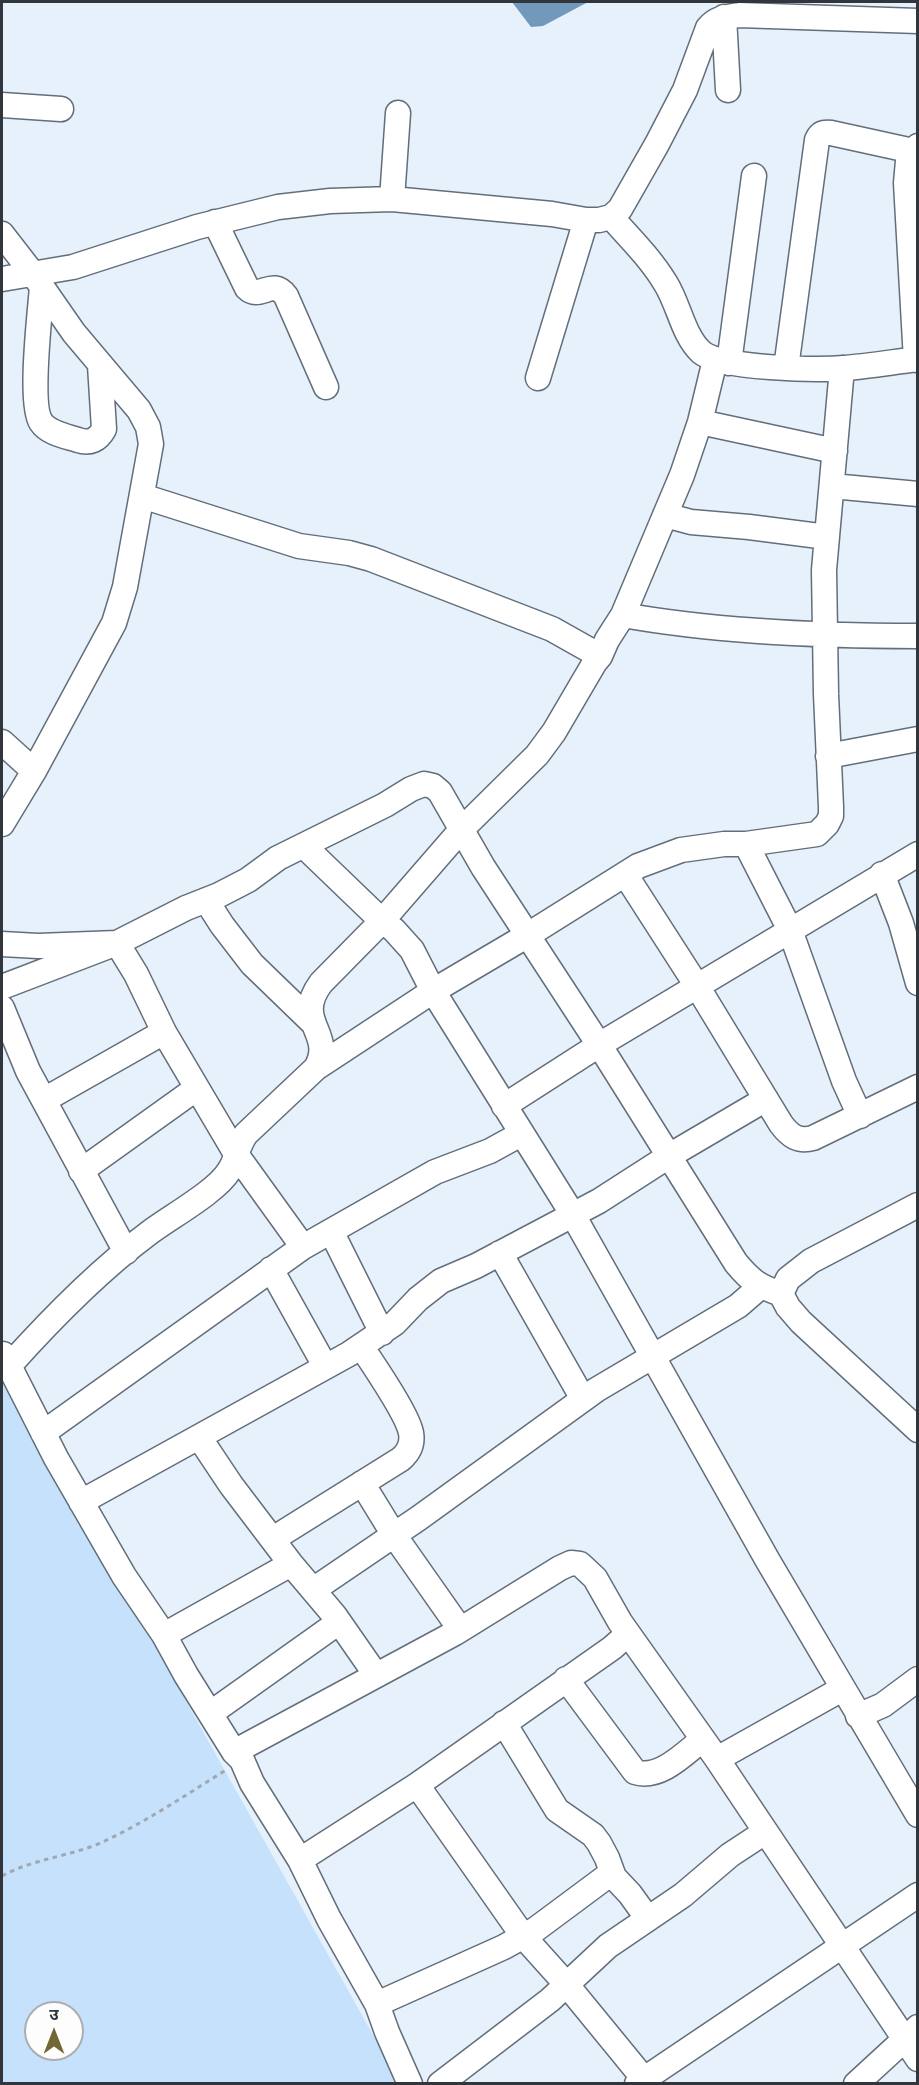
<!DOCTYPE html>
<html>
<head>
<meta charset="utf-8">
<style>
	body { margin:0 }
	#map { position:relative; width:919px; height:2085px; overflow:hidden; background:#e6f1fc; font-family:"Fira Sans Condensed","Noto Sans Devanagari",sans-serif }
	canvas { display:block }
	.frame { position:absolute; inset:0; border:3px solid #31363c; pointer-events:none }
	.north { position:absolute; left:24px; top:2001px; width:60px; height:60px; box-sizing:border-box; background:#fdfdfd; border:2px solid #abadb0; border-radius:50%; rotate:0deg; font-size:16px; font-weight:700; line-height:24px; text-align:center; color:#31363c }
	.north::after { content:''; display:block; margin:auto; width:21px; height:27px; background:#736835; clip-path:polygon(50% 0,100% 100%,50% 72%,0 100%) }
</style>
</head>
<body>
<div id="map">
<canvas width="919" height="2085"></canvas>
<div class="frame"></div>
<div class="north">उ</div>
</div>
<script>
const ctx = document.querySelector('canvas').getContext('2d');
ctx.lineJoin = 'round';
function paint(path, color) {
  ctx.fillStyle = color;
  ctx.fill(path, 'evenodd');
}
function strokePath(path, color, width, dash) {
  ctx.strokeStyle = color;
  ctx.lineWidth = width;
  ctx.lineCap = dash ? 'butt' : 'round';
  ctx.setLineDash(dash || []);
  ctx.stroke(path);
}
const green = new Path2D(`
	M2 1373 400 2083H2ZM36 2013H72V2049H36Z`);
const water = new Path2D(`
	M512 2H588L543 26 531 27Z`);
const path = new Path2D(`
	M2 1876C33 1859 66 1857 98 1844 143 1824 184 1796 226 1770`);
const minor = new Path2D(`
	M724 17 728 90
	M2 105 61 109
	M392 199 398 113
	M611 217C630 238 651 259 666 284 679 305 683 335 701 352 720 369 818 370 845 368 869 366 893 362 918 359
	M215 222 247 288C260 301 272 277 286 296L326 387
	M2 234 33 274 74 333 139 410 148 427 151 444 125 587 114 623 34 771 2 824
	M2 279 73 267 197 227 278 207 330 201 392 199 552 214 586 220H599L611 217 620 209 657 144 685 90 708 28C716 18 726 17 739 15L918 21
	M42 287C40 312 29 404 41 422 48 433 65 436 78 440 90 444 98 440 104 429L100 365
	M916 360 906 183 908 161 918 146
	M729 363 754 176
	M786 368 817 140C820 133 823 132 831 133L913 151
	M538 378 586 220
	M700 422 835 451
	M832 486 918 494
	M142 496 299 546 349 553 371 559 552 629 600 656
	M665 515 691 522 749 527 827 537
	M623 615C718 632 820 636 918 636
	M2 742 34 771
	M828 756 918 739
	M746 844 790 930 844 1081 860 1116
	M304 846 382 921 394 930 412 950 433 991 573 1215 768 1561 918 1815
	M625 874 697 986 781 1124C790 1136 798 1142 813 1138L918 1087
	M882 874 901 923 918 983
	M206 900 222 925 252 964 314 1024
	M2 944 38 946 117 943 136 974 164 1032 236 1154 303 1247
	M2 987 117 943 186 908 219 895 248 880 278 858 385 805 411 789 424 784 433 786 440 792 483 867 605 1054 736 1263C751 1281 758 1286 781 1294
	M2 1008 28 1071 126 1252
	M316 1068 433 991 528 935 638 866 681 850 724 844H746L817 834 827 824 831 816V807L826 694 824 570 842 368
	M44 1100 164 1032
	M504 1106 599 1045 918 854
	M81 1171 197 1088
	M918 1205 811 1261 788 1279 781 1294 788 1307 801 1322 918 1430
	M331 1231 382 1333
	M500 1253 583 1399
	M271 1269 325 1366
	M3 1354 56 1458 124 1576 164 1635 186 1675 234 1752 242 1760 252 1783 300 1860 329 1919 377 2004 387 2032 410 2084
	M9 1366C52 1318 98 1271 149 1233 170 1217 216 1192 229 1171 237 1160 236 1148 246 1134L316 1068C336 1033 292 1022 321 983L382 921 461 830 537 755 554 732 595 662 600 656 607 640 623 615 682 475 700 422 715 360
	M43 1433 303 1247 435 1172 490 1151 521 1134
	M199 1437 231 1485 291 1564 335 1616 376 1675
	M362 1483 394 1535 460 1629
	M81 1502 349 1354 395 1323 418 1299 441 1281 476 1266 599 1201 669 1156 766 1099
	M273 1539 401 1459C409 1452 413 1444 411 1433 408 1415 373 1364 361 1346
	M313 1590 419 1518 596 1390 738 1306 760 1287
	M164 1635 291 1564
	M566 1679 635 1772C660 1780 685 1753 703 1739
	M211 1713 339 1622
	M858 1716 883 1705 918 1679
	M504 1723 557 1810 593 1835 599 1843 607 1858 614 1877
	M234 1752 455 1633 560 1568 571 1563 580 1564 595 1578 620 1622 717 1759 918 2059
	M717 1759 842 1689
	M417 1785 523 1936 567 1985 644 2079
	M300 1860 417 1785 612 1648 628 1634
	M377 2004 504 1947 536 1929 606 1877H614L630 1894 648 1919
	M440 2084 550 2000 608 1946 683 1895 730 1855 765 1832
	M637 2084 918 1895
	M856 2084 918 2027`);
paint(green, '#c5e1fc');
paint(water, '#7298bc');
strokePath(minor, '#626e7a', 27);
strokePath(path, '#9fa8b1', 3, [4.5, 4.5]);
strokePath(minor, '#fff', 24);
</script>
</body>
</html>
